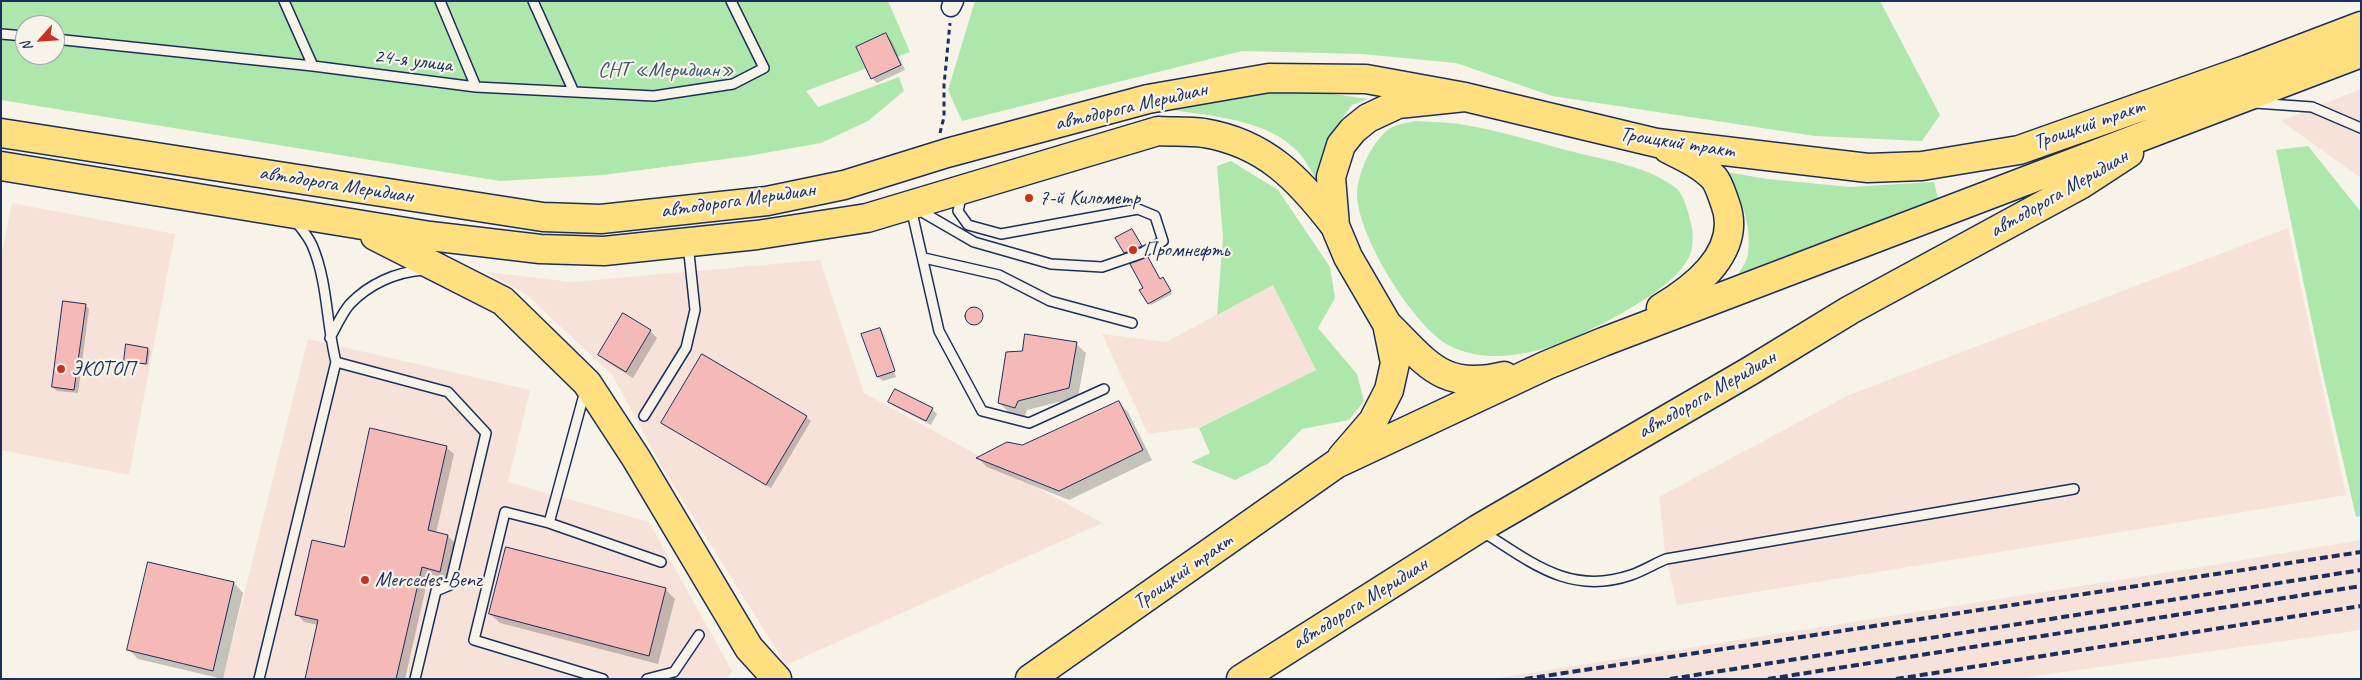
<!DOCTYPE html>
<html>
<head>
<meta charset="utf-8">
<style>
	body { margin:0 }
	#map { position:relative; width:2362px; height:680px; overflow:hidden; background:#f7f3e8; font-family:Caveat,sans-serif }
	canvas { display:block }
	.frame { position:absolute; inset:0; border:2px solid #1b2f5e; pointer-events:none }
	.north { position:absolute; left:15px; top:15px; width:50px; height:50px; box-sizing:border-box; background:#f7f3e8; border:1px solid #9fa5b1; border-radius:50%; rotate:244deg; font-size:14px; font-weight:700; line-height:20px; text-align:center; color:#1b2f5e }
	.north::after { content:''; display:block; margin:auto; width:18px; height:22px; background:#c8321e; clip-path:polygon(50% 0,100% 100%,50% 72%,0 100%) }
</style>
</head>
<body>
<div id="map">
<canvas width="2362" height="680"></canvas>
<div class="frame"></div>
<div class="north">N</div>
</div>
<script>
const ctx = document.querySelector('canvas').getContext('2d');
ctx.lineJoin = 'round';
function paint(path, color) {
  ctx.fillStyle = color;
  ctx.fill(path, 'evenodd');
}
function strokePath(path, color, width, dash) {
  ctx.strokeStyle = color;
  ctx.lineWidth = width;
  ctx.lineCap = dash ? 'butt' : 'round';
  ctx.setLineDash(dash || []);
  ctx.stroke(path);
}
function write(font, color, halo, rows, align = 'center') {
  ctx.font = font + ' Caveat,sans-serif';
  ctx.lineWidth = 4.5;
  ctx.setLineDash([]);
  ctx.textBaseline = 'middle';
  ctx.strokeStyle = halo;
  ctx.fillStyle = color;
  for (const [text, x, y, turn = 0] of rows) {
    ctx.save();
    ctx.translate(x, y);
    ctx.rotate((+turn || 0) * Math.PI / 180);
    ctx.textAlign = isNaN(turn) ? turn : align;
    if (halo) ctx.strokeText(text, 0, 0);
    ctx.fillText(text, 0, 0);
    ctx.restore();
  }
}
const built = new Path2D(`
	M2361 89V178L2281 121Z
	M12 203 175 234 129 475 1 450V257Z
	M2288 228 2346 495 1677 605 1666 559 1659 497 1849 395Z
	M820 260 864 393 1102 523 786 665 660 464 613 376 527 295 486 272 572 282Z
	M1273 285 1316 370 1199 427 1148 434 1102 334 1166 342Z
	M308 339 530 390 508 482 649 522 732 671 727 679H223Z
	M2361 540V630L2015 679H1492L2195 568Z`);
const green = new Path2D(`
	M1 1H888L910 52 806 91 818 107 899 77 904 91 868 121 821 143 748 156 603 175 500 181 1 100ZM25 25H55V55H25Z
	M975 1H1880L1940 115 1922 141 1815 136 1552 96 1456 63 1362 54 1242 51 962 121 948 90Z
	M1297 89 1368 99 1352 105 1332 132 1317 181C1312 173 1307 163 1301 155 1269 118 1209 116 1165 109Z
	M1415 121C1432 122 1449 122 1465 125 1502 131 1538 143 1574 152 1609 161 1647 166 1676 188 1683 194 1687 208 1689 216 1693 228 1694 240 1691 252 1680 287 1605 323 1573 338 1536 354 1488 365 1450 346 1414 328 1355 232 1357 192 1359 170 1372 142 1389 129 1396 124 1408 123 1415 121Z
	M2308 146 2361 212V516L2356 517 2321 366 2276 150Z
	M1231 161 1278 190 1330 267 1335 298 1318 328 1357 374 1364 401 1349 420 1302 429 1269 463 1235 480 1191 462 1210 453 1199 428 1316 370 1273 285 1217 315 1223 237 1217 166Z
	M1726 172 1767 179 1850 187 1934 182 1938 198 1734 282C1738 273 1747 262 1748 254 1752 225 1741 196 1726 172Z`);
const shadow = new Path2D(`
	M886 35 891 40 905 70 877 83 872 78Z
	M1134 232 1143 248 1127 254 1125 252Z
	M1160 280H1164L1172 294 1151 305 1145 288Z
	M85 305 89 309 78 393 57 391 53 387Z
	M967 317a8 8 0 1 1 16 0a8 8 0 1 1-16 0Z
	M879 329 884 334 899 376 883 333H880L896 377 883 381 878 377 863 335Z
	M650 331 657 338 633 378 607 362 600 355Z
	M1076 344 1086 353 1078 397 1027 410 1025 417 1009 412 999 403Z
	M148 349 150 351 148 365 125 360Z
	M890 402 932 409 937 414 931 425 894 406Z
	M1119 403 1128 412 1152 460 1069 500 987 467 978 458 1022 446Z
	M806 417 811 421 771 488 663 422Z
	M446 447 454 454 436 533 448 536 455 543 447 578 429 574 405 679H306L318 625 304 622 297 614 345 549Z
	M507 548 666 590 675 599 658 664 500 623 490 614Z
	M234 583 243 593 223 679 138 659 129 650Z`);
const building = new Path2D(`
	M886 33 901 65 871 79 856 47Z
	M1132 229 1142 246 1124 253 1115 238Z
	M1148 257 1160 279 1163 277 1171 291 1148 304 1139 290 1143 288 1130 264Z
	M63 301 86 304 74 390 52 387Z
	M965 316a9 9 0 1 1 18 0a9 9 0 1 1-18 0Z
	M623 313 651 330 626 372 598 355Z
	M880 328 895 371 877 377 861 334Z
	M1025 334 1077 342 1069 388 1018 401 1015 408 998 403 1006 352 1022 351Z
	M126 344 148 348 146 364 124 361Z
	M702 354 807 416 766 485 661 423Z
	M895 389 933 408 926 421 888 402Z
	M1119 401 1143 450 1059 491 976 458 1007 442 1022 445Z
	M370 428 447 446 428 530 448 535 440 572 422 567 396 679H305L318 620 295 615 312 540 344 547Z
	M506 547 666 588 649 656 489 614Z
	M148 562 234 582 213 671 127 650Z`);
const path = new Path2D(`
	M940 133 944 117V85L950 23`);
const service = new Path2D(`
	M284 1 313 66
	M440 1 476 87
	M533 1 573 90
	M1 34 25 36
	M55 39 313 66 476 87 654 96 733 84 764 68 731 1
	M2255 103 2312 107 2361 128
	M911 208 939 331 982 411 1029 423 1104 389
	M917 209 974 242 1051 264 1102 267 1140 254 1163 241 1155 216 1138 209 1001 234 968 225 958 211 962 194
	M294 219C300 227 308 236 312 245 328 282 326 323 336 362L448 392 486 433 450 585 436 591 415 679
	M924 258 999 275 1050 301 1132 323
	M330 338C336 327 342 313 350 304 369 284 396 272 423 270
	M644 416 686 348 695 310 688 244
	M549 523 585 391
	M1483 532C1531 562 1570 596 1631 575 1643 571 1654 564 1666 559L2074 489
	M259 679 336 362
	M603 679 474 640 505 512 549 523 661 562
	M647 679 674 672 699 635`);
const minor = new Path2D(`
	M951 7 954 1`);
const primary = new Path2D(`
	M1 133 543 217 601 219 767 201 844 185 947 153 1148 99 1269 78 1366 79 1465 97
	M1 166 430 236 540 249 604 251 757 235 867 218 1158 131C1173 132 1189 131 1204 133 1265 143 1299 179 1335 226
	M375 236 503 301 587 383 636 458 749 648 777 679
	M1661 308C1696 287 1743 250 1725 203 1722 195 1719 184 1714 178 1702 165 1684 157 1668 149
	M1387 324C1427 363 1442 391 1504 376
	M1342 457 1373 421 1389 390 1395 363 1387 324 1348 257 1335 226 1331 177 1341 145 1353 130 1368 118 1398 104 1465 97 1657 143 1868 168 1922 166 2019 150 2248 69 2361 26
	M1030 679 1336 464 1547 365 1603 342 2361 53
	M1241 679 1478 529 1750 371 1850 310 2080 185 2129 153`);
const rail = new Path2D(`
	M1525 679 2361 552
	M1670 679 2361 570
	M1768 679 2361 586
	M1896 679 2361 606`);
const markers = [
	[1029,198,5,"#c8321e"],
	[1133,250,5,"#c8321e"],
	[61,369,5,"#c8321e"],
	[365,580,5,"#c8321e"]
];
const streetNames = [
	["24-я улица",413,61,7],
	["автодорога Меридиан",1131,107,-13],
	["Троицкий тракт",2089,125,-19],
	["Троицкий тракт",1677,143,9],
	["автодорога Меридиан",336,185,9],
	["автодорога Меридиан",2059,194,-30],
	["автодорога Меридиан",738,201,-8],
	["автодорога Меридиан",1707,395,-30],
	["Троицкий тракт",1183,572,-35],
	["автодорога Меридиан",1360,604,-32]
];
const parkNames = [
	["СНТ «Меридиан»",666,70]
];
const poiNames = [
	["7-й Километр",1039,198],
	["Промнефть",1143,250],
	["ЭКОТОП",71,369],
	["Mercedes-Benz",375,580]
];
paint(built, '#f6e2d9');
paint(green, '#aee7ab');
paint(shadow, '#0003');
paint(building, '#f5b9b7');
strokePath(building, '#1b2f5e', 1);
strokePath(service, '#1b2f5e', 12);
strokePath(minor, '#1b2f5e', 21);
strokePath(primary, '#1b2f5e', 31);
strokePath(path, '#1b2f5e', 3, [5, 4]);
strokePath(service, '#f7f3e8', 9);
strokePath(minor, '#f7f3e8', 18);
strokePath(primary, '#ffdf80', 28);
strokePath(rail, '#1b2f5e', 4, [8, 4]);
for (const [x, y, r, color] of markers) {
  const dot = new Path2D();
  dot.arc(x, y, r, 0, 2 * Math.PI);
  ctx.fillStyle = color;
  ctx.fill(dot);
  strokePath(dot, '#f7f3e8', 2);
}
write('21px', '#1b2f5e', '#f7f3e8', streetNames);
write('21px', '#38546d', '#f7f3e8', parkNames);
write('21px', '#1b2f5e', '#f7f3e8', poiNames, 'left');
</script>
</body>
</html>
